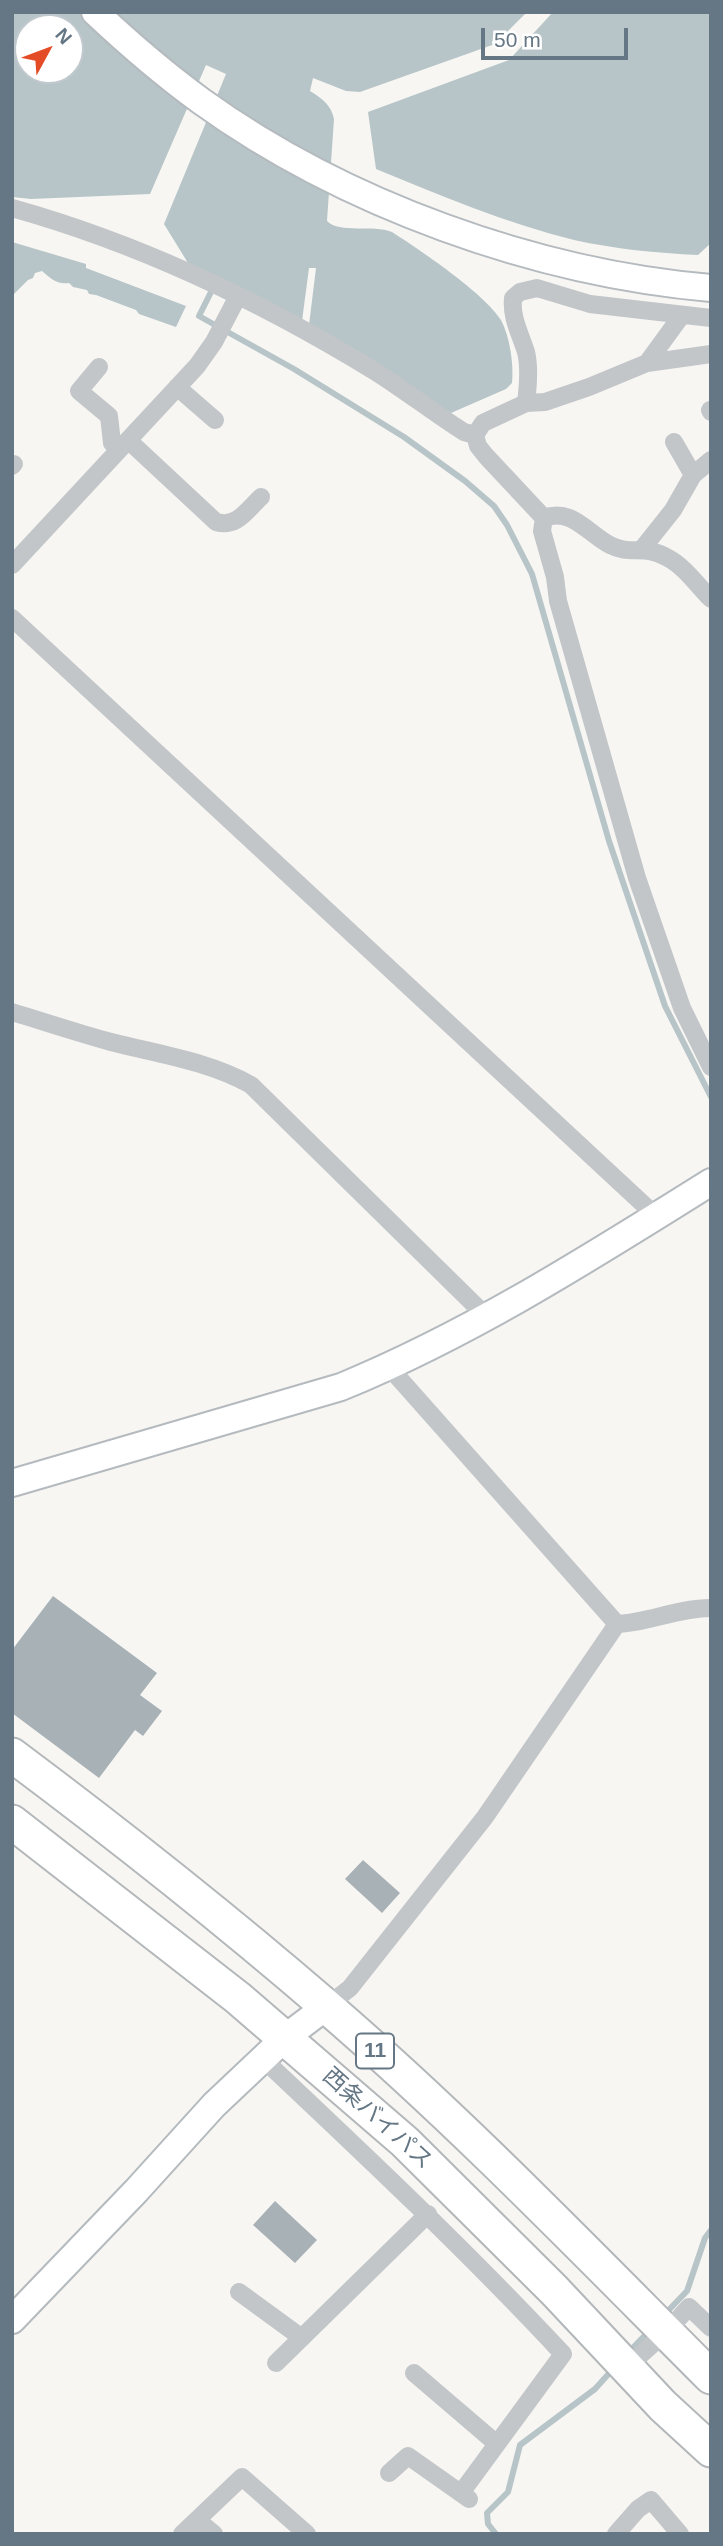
<!DOCTYPE html>
<html>
<head>
<meta charset="utf-8">
<style>
	body { margin:0 }
	#map { position:relative; width:723px; height:2546px; overflow:hidden; background:#f7f6f3; font-family:Arial,sans-serif }
	canvas { display:block }
	.frame { position:absolute; inset:0; border:14px solid #657784; pointer-events:none }
	.north { position:absolute; left:14px; top:14px; width:70px; height:70px; box-sizing:border-box; background:#fff; border:2px solid #c1c9ce; border-radius:50%; rotate:49deg; font-size:19px; font-weight:700; line-height:28px; text-align:center; color:#657784 }
	.north::after { content:''; display:block; margin:auto; width:24px; height:32px; background:#e34c26; clip-path:polygon(50% 0,100% 100%,50% 72%,0 100%) }
	.scale { position:absolute; left:481px; top:28px; width:147px; height:32px; box-sizing:border-box; border:4px solid #657784; border-top:0; padding-left:9px; font-size:21px; line-height:24px; white-space:nowrap; color:#657784; -webkit-text-stroke:5px #fff; paint-order:stroke }
</style>
</head>
<body>
<div id="map">
<canvas width="723" height="2546"></canvas>
<div class="frame"></div>
<div class="north">N</div>
<div class="scale">50 m</div>
</div>
<script>
const ctx = document.querySelector('canvas').getContext('2d');
ctx.lineJoin = 'round';
function paint(path, color) {
  ctx.fillStyle = color;
  ctx.fill(path, 'evenodd');
}
function strokePath(path, color, width, dash) {
  ctx.strokeStyle = color;
  ctx.lineWidth = width;
  ctx.lineCap = dash ? 'butt' : 'round';
  ctx.setLineDash(dash || []);
  ctx.stroke(path);
}
function write(font, color, halo, rows, align = 'center') {
  ctx.font = font + ' Arial,"Noto Sans JP",sans-serif';
  ctx.lineWidth = 7;
  ctx.setLineDash([]);
  ctx.textBaseline = 'middle';
  ctx.strokeStyle = halo;
  ctx.fillStyle = color;
  for (const [text, x, y, turn = 0] of rows) {
    ctx.save();
    ctx.translate(x, y);
    ctx.rotate((+turn || 0) * Math.PI / 180);
    ctx.textAlign = isNaN(turn) ? turn : align;
    if (halo) ctx.strokeText(text, 0, 0);
    ctx.fillText(text, 0, 0);
    ctx.restore();
  }
}
const water = new Path2D(`
	M12 12H527L495 44 360 92 346 91 313 78 310 91C321 98 331 104 334 119L327 221C340 234 373 224 392 232 420 250 484 293 501 320 510 337 514 365 512 383L506 389 451 413 309 325 316 268H309L302 321 188 263 164 224 226 74 206 65 150 194 31 199 12 197ZM28 28H70V70H28Z
	M553 12H711V243L698 255C656 253 615 249 574 240 506 223 441 196 376 169L368 112 509 60Z
	M12 242 86 264V268L186 306 176 327 139 314 136 310 96 295 89 294 87 290 73 287 69 283C57 285 50 278 42 271L35 273 33 278 28 280 12 296Z`);
const stream = new Path2D(`
	M214 286 199 316 294 369 404 437 465 481 494 506 507 525 532 574 609 841 665 1006 711 1097
	M664 2315 687 2291 705 2238 711 2230
	M628 2353 649 2331
	M496 2534 488 2524 487 2513 508 2492 520 2445 595 2389 613 2369`);
const building = new Path2D(`
	M53 1596 157 1673 140 1695 162 1711 143 1736 135 1730 99 1778 12 1713V1650Z
	M363 1860 400 1893 382 1913 345 1879Z
	M275 2201 317 2240 295 2263 253 2225Z`);
const street = new Path2D(`
	M12 208C141 244 262 302 376 372 406 391 434 413 464 432L475 435
	M711 318 590 304 537 288 520 292 513 298C511 318 520 333 526 352 530 368 528 387 526 403L483 423 475 435 478 446 486 456 544 518 542 531 555 577 558 601 637 878 682 1008 711 1067
	M647 363 711 354
	M99 367 79 391 109 416 112 443 119 450
	M177 387 215 420
	M526 403 545 402 589 387 647 363 682 315
	M710 410 711 412
	M128 440 216 522C237 528 246 511 261 497
	M674 442 693 475
	M12 466 14 464
	M544 518C572 507 588 534 610 545 631 556 644 544 668 558 685 567 697 585 711 599
	M642 549 673 510 693 475 711 460
	M12 565 197 366 214 342 238 296
	M12 618 656 1216
	M12 1012C45 1022 78 1033 111 1042 158 1054 208 1061 251 1085L487 1317
	M389 1367 617 1624
	M327 2006 350 1988 485 1817 617 1624C648 1623 677 1608 711 1608
	M262 2058C365 2155 467 2251 563 2354L461 2493
	M239 2292 302 2338
	M276 2363 428 2214
	M628 2366 666 2332 689 2307 711 2328
	M414 2373 497 2444
	M389 2473 408 2456 469 2499
	M197 2520 214 2534
	M182 2534 242 2477 307 2534
	M616 2534 638 2509 651 2500 680 2534`);
const secondary = new Path2D(`
	M95 12C129 44 164 74 201 101 344 204 536 273 711 288
	M12 1483 341 1387C472 1333 591 1257 711 1182
	M12 2320 136 2191 214 2105 286 2037 327 2006`);
const highway = new Path2D(`
	M12 1755C119 1835 225 1919 326 2006 461 2122 585 2251 711 2377
	M12 1822 238 1998 405 2142 554 2290 663 2406 711 2450`);
const shields = [
	[375,2051,38]
];
const shieldNames = [
	["11",375,2051]
];
const streetNames = [
	["西条バイパス",377,2119,42]
];
paint(water, '#b7c5c8');
strokePath(stream, '#b7c5c8', 6);
paint(building, '#a8b1b6');
strokePath(secondary, '#b4babe', 30);
strokePath(highway, '#b3b7ba', 37);
strokePath(street, '#c2c6c9', 18);
strokePath(secondary, '#fff', 26);
strokePath(highway, '#fff', 33);
for (const [x, y, w] of shields) {
  const box = new Path2D();
  box.roundRect(x - w / 2, y - 17.5, w, 35, 5);
  ctx.fillStyle = '#fff';
  ctx.fill(box);
  strokePath(box, '#657784', 2);
}
write('bold 21px', '#657784', null, shieldNames);
write('23px', '#657784', '#fff', streetNames);
</script>
</body>
</html>
